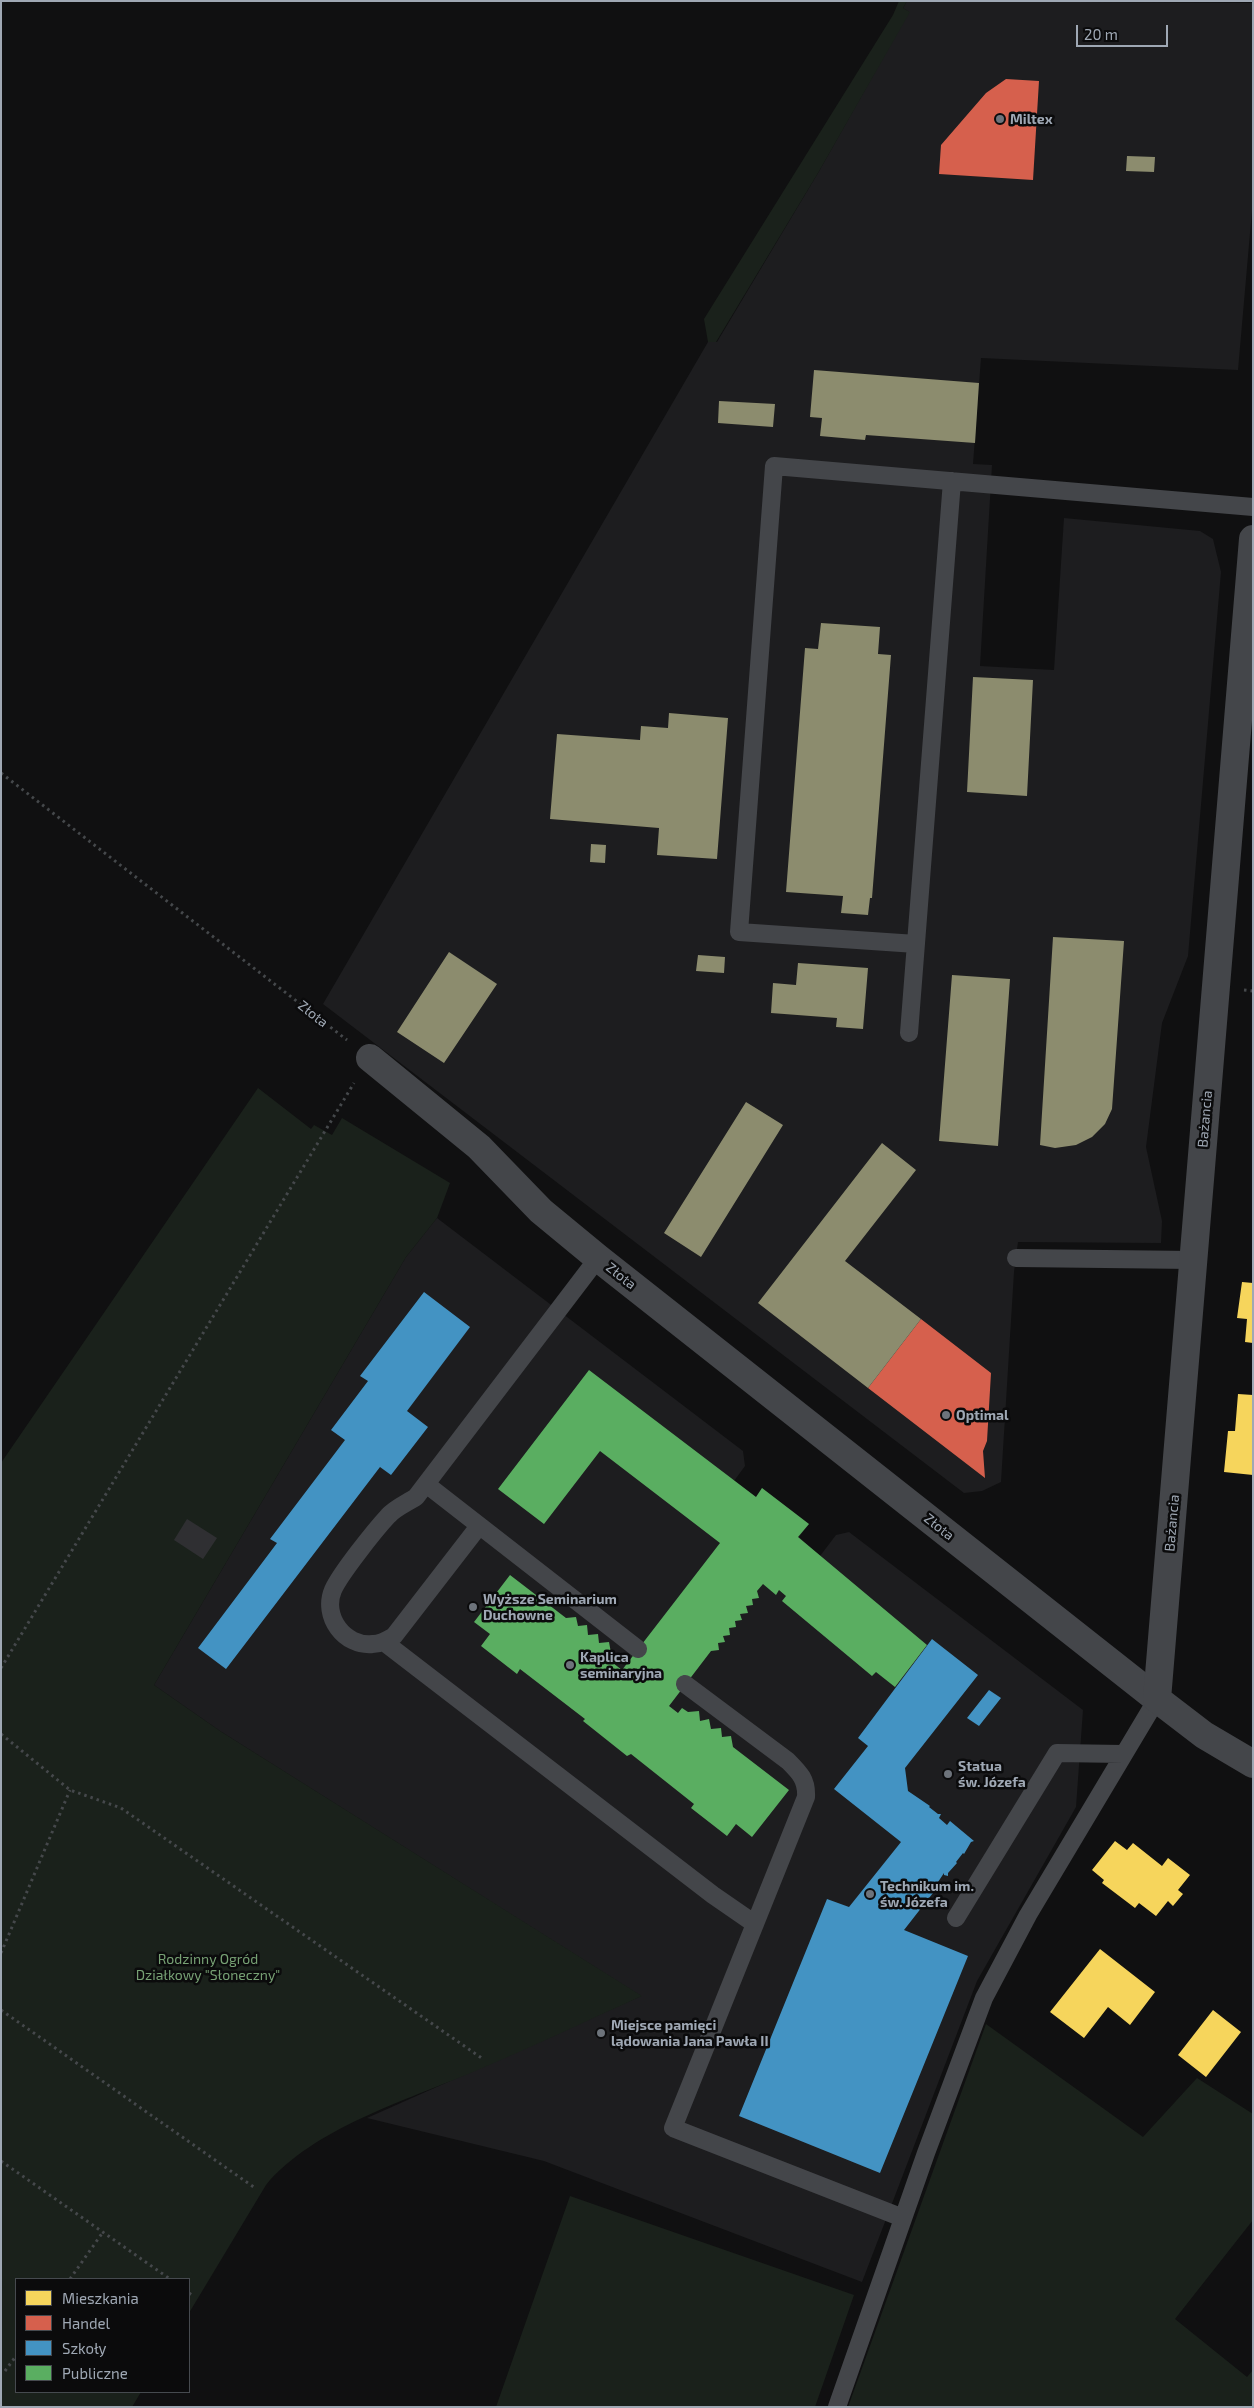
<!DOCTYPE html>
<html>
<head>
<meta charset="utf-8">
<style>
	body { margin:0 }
	#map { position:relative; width:1254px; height:2408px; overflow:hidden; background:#101011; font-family:"Exo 2",sans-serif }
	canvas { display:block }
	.frame { position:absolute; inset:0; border:2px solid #9fa8b4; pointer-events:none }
	.legend { position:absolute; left:15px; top:2278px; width:175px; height:115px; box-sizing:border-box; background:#0b0b0c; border:1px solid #464a4f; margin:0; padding:6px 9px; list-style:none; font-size:15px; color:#9fa8b4 }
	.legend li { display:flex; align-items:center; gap:10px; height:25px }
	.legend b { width:25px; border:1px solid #464a4f }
	.scale { position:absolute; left:1076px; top:25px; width:92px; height:22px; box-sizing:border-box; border:2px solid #9fa8b4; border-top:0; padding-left:6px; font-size:15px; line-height:18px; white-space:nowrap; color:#9fa8b4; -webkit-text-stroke:4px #0b0b0c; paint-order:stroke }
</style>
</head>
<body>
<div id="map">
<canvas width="1254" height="2408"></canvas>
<div class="frame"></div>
<ul class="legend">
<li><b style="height:14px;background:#f6d55c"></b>Mieszkania</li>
<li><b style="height:14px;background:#d6604d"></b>Handel</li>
<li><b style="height:14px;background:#4393c3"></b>Szkoły</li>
<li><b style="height:14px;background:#5aae61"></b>Publiczne</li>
</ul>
<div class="scale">20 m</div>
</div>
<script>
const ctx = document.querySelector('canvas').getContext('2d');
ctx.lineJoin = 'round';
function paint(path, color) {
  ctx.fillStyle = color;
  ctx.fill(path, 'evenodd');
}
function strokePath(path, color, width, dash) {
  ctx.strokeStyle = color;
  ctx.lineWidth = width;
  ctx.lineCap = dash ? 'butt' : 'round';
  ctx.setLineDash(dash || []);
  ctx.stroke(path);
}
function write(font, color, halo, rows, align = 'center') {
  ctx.font = font + ' "Exo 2",sans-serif';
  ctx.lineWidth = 5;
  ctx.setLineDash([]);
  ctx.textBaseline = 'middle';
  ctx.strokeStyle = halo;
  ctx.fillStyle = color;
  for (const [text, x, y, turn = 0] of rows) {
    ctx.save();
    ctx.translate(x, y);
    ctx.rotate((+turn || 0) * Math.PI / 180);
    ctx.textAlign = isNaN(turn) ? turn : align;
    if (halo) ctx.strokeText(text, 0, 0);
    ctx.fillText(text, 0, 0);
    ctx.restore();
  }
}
const built = new Path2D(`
	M907 1 1253 3V199L1238 370 981 358 973 464 992 465 980 666 1054 670 1064 518 1200 531 1213 539 1221 572 1188 956 1162 1023 1146 1147 1162 1221 1161 1243 1018 1242 1014 1272 1001 1482 982 1491 964 1493 323 1004 708 342H717L818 173 909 12 903 8Z
	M437 1218 743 1451 745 1466 734 1481 756 1497 762 1488 809 1524 799 1537 820 1556 836 1535 849 1532 1083 1710 1076 1807 977 1981 862 2282 544 2161 367 2118 641 1996 220 1731 154 1685 406 1257Z`);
const green = new Path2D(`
	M899 1H907L903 8 910 12 818 173 716 342H708L704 319 893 15Z
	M258 1088 311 1129 314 1125 332 1135 342 1118 450 1183 437 1218 406 1257 154 1685 220 1731 642 1996C586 2021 530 2048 473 2072 407 2100 312 2129 266 2185L189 2313V2279H16V2392H141L132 2407H1V1463Z
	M986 2024 1143 2137 1197 2078 1253 2114V2220L1175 2319 1247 2377 1253 2370V2407H848Z
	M570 2196 854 2295 815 2407H496Z`);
const homes = new Path2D(`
	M1242 1282 1253 1283V1343L1245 1342 1247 1319 1237 1318Z
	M1238 1394 1253 1395V1475L1224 1472 1228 1431H1235Z
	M1115 1841 1127 1850 1133 1843 1162 1866 1168 1858 1190 1875 1178 1890 1183 1894 1173 1906 1168 1901 1156 1916 1139 1903 1135 1908 1102 1883 1104 1880 1092 1870Z
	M1100 1949 1155 1992 1130 2025 1108 2007 1084 2038 1050 2012Z
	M1213 2010 1241 2032 1206 2077 1178 2055Z`);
const shops = new Path2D(`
	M1006 79 1039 81 1033 180 939 174 941 145 986 93Z
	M921 1319 991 1373 987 1441 983 1451 985 1478 868 1388Z`);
const schools = new Path2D(`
	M424 1292 470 1327 407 1411 428 1427 391 1475 380 1467 226 1669 198 1648 277 1543 270 1539 345 1440 331 1430 368 1381 360 1376Z
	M932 1639 978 1675 905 1768 908 1791 930 1806 929 1807 938 1814H941L939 1818 947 1825 950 1821 974 1841 971 1842 964 1854 963 1853 956 1862 957 1863 948 1873V1876L944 1875V1873L938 1882 940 1884 904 1930 968 1956 880 2173 739 2116 827 1899 849 1907 901 1842 834 1789 868 1746 858 1738Z
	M989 1690 1001 1698 979 1726 967 1718Z`);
const public = new Path2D(`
	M589 1370 756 1497 762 1488 809 1524 798 1537 927 1645 895 1687 876 1672 872 1676 782 1601 786 1596 779 1590 776 1595 763 1584 757 1591 759 1598 752 1599 753 1605 746 1606 748 1613 740 1614 742 1620 735 1621 736 1627 729 1628 730 1635 723 1636 725 1642 718 1643 719 1650 711 1651 669 1706 678 1713 682 1708 688 1712 699 1711 700 1721 709 1719 711 1729 721 1728 722 1737 731 1736 733 1747 789 1790 752 1837 736 1824 727 1836 691 1808 694 1804 631 1754 627 1756 583 1721 585 1719 520 1669 517 1674 481 1646 490 1634 474 1622 510 1575 566 1618 576 1617 578 1626 587 1625 588 1635 598 1634 599 1643 609 1642 611 1653 617 1658 613 1663 622 1670 720 1543 600 1451 544 1524 498 1489Z`);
const industry = new Path2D(`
	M1127 156 1155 157 1154 172 1126 171Z
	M814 370 979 383 975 443 866 435 865 440 820 436 822 418 810 417Z
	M719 401 775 404 773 427 718 423Z
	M821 623 880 627 878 654 891 655 872 898H870L868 915 841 913 843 896 786 892 805 648 818 649Z
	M973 677 1033 680 1027 796 967 792Z
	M669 713 728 718 717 859 657 855 659 828 550 819 557 734 640 740 641 726 668 728Z
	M591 844 606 845 605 863 590 862Z
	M1053 937 1124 941 1112 1109 1105 1124 1092 1137 1076 1145 1055 1148 1040 1145Z
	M449 952 497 984 444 1063 397 1032Z
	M698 955 725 957 724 973 696 971Z
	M798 963 868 968 863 1029 836 1027 837 1018 771 1013 773 983 796 985Z
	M952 975 1010 979 998 1146 939 1141Z
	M746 1102 783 1125 701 1257 664 1233Z
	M882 1143 916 1170 845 1261 921 1319 868 1388 758 1303Z`);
const building = new Path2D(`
	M187 1519 217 1538 203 1559 174 1540Z`);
const path = new Path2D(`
	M1 773 347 1040
	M1244 990 1253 991
	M1 1668 354 1083
	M1 1734 70 1790 121 1808 483 2059
	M1 1953 70 1790
	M1 2010 255 2188
	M1 2161 170 2279
	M70 2279 103 2232
	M189 2293 192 2295
	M5 2371 16 2356`);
const service = new Path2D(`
	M916 944 739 932 774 466 1253 507
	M909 1033 952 481
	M1016 1258 1193 1260
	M426 1484 638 1649
	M479 1526 394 1636C387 1640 381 1644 373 1644 344 1647 322 1616 333 1590 340 1574 375 1530 388 1516 395 1508 407 1503 416 1497L598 1258
	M384 1642 713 1895 755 1924
	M685 1684 788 1761C800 1773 807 1780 806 1797L673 2128 903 2218
	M956 1918 1057 1753 1123 1754
	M837 2407 926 2153 984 1998 1028 1915 1157 1699`);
const minor = new Path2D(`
	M370 1058 479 1147 541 1211 598 1258 1157 1699`);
const tertiary = new Path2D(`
	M1253 539 1157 1699 1204 1735 1253 1764`);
const markers = [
	[1000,119,5,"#6d737b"],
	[946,1415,5,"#6d737b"],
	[473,1607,5,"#6d737b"],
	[570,1665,5,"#6d737b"],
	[948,1774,5,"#6d737b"],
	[870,1894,5,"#6d737b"],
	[601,2033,5,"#6d737b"]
];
const poiNames = [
	["Miltex",1010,119],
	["Optimal",956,1415],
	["Wyższe Seminarium",483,1599],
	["Duchowne",483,1615],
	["Kaplica",580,1657],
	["seminaryjna",580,1673],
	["Statua",958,1766],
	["św. Józefa",958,1782],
	["Technikum im.",880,1886],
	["św. Józefa",880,1902],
	["Miejsce pamięci",611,2025],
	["lądowania Jana Pawła II",611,2041]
];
const streetNames = [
	["Złota",313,1014,38],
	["Bażancia",1205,1119,-85],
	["Złota",621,1276,38],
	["Bażancia",1172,1523,-85],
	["Złota",939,1527,38]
];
const parkNames = [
	["Rodzinny Ogród",208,1959],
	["Działkowy \"Słoneczny\"",208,1975]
];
paint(built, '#1d1d1f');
paint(green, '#1a211b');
paint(homes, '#f6d55c');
paint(shops, '#d6604d');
paint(schools, '#4393c3');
paint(public, '#5aae61');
paint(industry, '#8c8c6e');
paint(building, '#2f2f32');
strokePath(path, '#45484b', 3, [2.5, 4]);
strokePath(service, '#44464a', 18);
strokePath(minor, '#44464a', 28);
strokePath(tertiary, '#44464a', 28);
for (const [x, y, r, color] of markers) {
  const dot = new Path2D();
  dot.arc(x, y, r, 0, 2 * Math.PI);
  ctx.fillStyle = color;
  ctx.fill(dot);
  strokePath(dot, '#0b0b0c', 2);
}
write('bold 14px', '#9fa8b4', '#0b0b0c', poiNames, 'left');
write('14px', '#9fa8b4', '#0b0b0c', streetNames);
write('14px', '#77a174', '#0b0b0c', parkNames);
</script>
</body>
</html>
